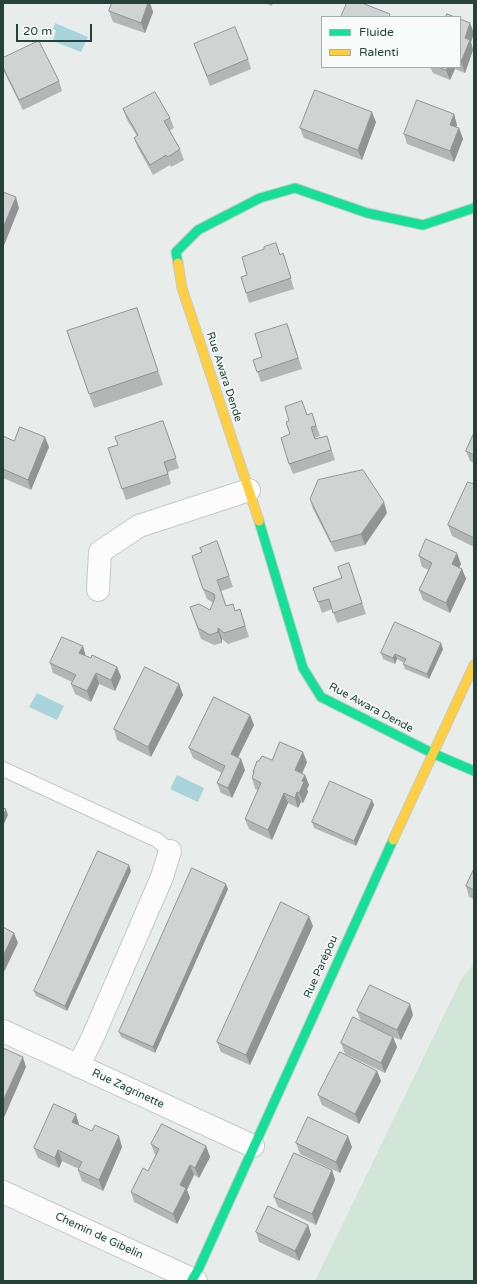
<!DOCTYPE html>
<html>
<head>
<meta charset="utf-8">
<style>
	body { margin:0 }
	#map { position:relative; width:477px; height:1284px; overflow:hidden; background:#e8edeb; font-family:"Varela Round",sans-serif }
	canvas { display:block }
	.frame { position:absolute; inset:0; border:4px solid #24423a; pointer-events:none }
	.legend { position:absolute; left:321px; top:16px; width:140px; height:52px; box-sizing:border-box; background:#f7fbf9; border:1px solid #a3b1ad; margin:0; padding:5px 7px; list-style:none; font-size:12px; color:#24423a }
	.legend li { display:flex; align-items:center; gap:8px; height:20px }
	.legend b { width:20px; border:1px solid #a3b1ad }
	.scale { position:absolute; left:16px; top:24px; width:76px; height:18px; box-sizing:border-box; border:2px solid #24423a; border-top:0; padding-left:5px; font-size:12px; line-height:14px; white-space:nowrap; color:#24423a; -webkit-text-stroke:3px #f7fbf9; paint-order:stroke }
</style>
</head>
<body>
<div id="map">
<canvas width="477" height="1284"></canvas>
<div class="frame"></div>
<ul class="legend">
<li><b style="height:5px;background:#16e098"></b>Fluide</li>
<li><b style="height:5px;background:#ffcf43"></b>Ralenti</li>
</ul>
<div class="scale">20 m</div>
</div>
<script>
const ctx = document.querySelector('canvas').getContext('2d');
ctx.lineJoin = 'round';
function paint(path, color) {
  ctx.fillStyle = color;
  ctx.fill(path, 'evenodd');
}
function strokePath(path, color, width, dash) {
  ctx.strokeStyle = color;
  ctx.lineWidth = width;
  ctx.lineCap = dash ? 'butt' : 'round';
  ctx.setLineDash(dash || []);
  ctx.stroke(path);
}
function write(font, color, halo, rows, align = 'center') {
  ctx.font = font + ' "Varela Round",sans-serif';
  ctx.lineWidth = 3;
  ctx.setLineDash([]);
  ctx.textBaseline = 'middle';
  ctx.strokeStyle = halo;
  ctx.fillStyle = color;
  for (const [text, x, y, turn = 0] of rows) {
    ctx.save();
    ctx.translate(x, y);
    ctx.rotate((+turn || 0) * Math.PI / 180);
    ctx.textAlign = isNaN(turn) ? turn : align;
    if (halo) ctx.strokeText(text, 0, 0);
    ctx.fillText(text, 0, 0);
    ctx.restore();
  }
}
const green = new Path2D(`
	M474 964V1281H315L462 978Z`);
const water = new Path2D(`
	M55 23 88 37 81 52 53 41 56 30 53 29Z
	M37 693 64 706 57 720 29 707Z
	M177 775 204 788 198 802 170 789Z`);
const lane = new Path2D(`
	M3 769 157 840 170 851`);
const street = new Path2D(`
	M98 590 100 552 139 526 249 490
	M3 1031 253 1146
	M78 1066 92 1039 162 877 170 851
	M3 1192 196 1281`);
const fast = new Path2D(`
	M178 263 176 252 198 230 260 198 295 188 367 213 423 225 474 208
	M259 521 303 668 321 697 432 753 474 771
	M192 1280 198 1270 393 840`);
const slow = new Path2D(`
	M178 263 182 288 259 521
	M393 840 474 665`);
const wall = new Path2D(`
	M112 3H150L153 12 145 33 113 22 109 11Z
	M264 3H273L272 6Z
	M460 19 474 33 471 42 473 50 465 73 455 69 450 80 433 73 430 67H460Z
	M194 44 248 59 251 69 210 86Z
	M3 58 59 81 62 91 23 110 3 70Z
	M123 109 170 118 174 128 169 131 180 149 184 160 171 167 170 165 153 175 138 148 134 138 137 136 127 120Z
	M454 114 457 125 456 127 459 128 463 139 454 162 407 144 404 134Z
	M376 122 362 160 304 138 300 128Z
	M283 253 294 289 249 303 246 293 247 275Z
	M137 308 163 385 94 408 89 394Z
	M291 334 302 369 261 382 253 360 262 357Z
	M312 413 320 436 315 438 316 439 327 436 335 460 293 474 289 464 290 434 307 415Z
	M163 421 179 468 168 472 171 484 126 500 108 448 118 445Z
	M474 433V463L470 461 466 451Z
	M3 436 14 441 49 447 31 490 3 478Z
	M474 484V547L452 536 448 525Z
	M310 499 387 513 365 545 335 552 313 509Z
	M217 541 233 587 221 591 226 606 233 604 235 611 240 609 249 637 228 644 222 639V643L214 645 201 639 190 607 210 610 213 603 207 599 203 589 202 552Z
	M419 556 461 564 459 567 462 569 466 579 450 613 423 600 419 590 429 570 422 567Z
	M349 563 366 614 337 623 332 609 322 613 313 588 342 578Z
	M443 649 429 679 405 669 403 664 404 663 397 659 395 664 383 659 381 653Z
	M86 656 91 658 117 667 121 677 115 691 99 684 91 702 75 694 71 684 72 682 53 673 50 663Z
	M179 684 183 695 151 757 117 740 114 729Z
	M250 715 254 725 238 758 241 759 245 770 232 798 221 793 217 783 222 773 193 758 189 748Z
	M272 760 307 762 302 774 305 775 309 785 307 789 308 792 303 803 301 802 298 808 288 803 272 840 249 829 245 819 258 790 255 789 252 778 253 774V772Z
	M372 800 374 805 356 846 314 828 312 822Z
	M474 869V899L469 897 466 886Z
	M131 871 67 1011 36 996 34 991Z
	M228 889 155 1053 121 1037 119 1032Z
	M313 926 250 1065 221 1052 217 1042Z
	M357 1011 413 1015 401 1040 393 1037 397 1047 385 1073 345 1054 341 1043 361 1021Z
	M377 1071 381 1081 359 1124 322 1105 318 1095Z
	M79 1124V1125L122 1147 103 1191 82 1181 78 1170 79 1169 62 1161 59 1168 38 1158 34 1148Z
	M296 1143 352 1147 340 1173 300 1154Z
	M151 1144 206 1146 210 1157 199 1178 194 1175 187 1190 190 1198 177 1224 134 1202 131 1192 148 1171 156 1155H155Z
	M332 1170 335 1180 316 1225 278 1207 274 1197Z
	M308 1225 311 1235 299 1261 259 1242 256 1232Z`);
const shadedWall = new Path2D(`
	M148 3H150L153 12 145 33 141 23Z
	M470 23 474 33 471 42 473 50 465 73 461 62 465 38Z
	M448 67H454L455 69 450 80 446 70Z
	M372 112 376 122 362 160 358 150Z
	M454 114 457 125 453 135 450 125Z
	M459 128 463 139 454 162 450 151Z
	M16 197 19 208 3 248V228Z
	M45 437 49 447 31 490 28 480Z
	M384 502 387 513 365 545 361 534Z
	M457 553 461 564 456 574 452 564Z
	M462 569 466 579 450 613 446 603Z
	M218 628 222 639V643L218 632Z
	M441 643 443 649 429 679 427 674Z
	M83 646 86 657 79 653Z
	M395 654 397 659 395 664 393 658Z
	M117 667 121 677 115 691 111 680Z
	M96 673 99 684 91 702 87 691Z
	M179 684 183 695 151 757 148 747Z
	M250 715 254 725 234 765 231 754Z
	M303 752 307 762 299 780 295 770Z
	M241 759 245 770 232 798 228 788Z
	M305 775 309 785 307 789 308 792 303 803 299 793 302 781Z
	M297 792 301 802 298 808 295 798Z
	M284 793 288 803 272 840 268 830Z
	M372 800 374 805 356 846 354 841Z
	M6 809 8 815 3 826V816Z
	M129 865 131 871 67 1011 65 1006Z
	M226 884 228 889 155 1053 153 1047Z
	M309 916 313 926 250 1065 246 1055Z
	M14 933 18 943 3 974V956Z
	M410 1004 413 1015 401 1040 397 1030Z
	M393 1037 397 1047 385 1073 381 1063Z
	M23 1057 26 1067 3 1120V1101Z
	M377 1071 381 1081 359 1124 355 1114Z
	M76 1114 79 1124 76 1132 72 1122Z
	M119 1136 122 1147 103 1191 99 1180Z
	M348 1136 352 1147 340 1173 336 1162Z
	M206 1146 210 1157 199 1178 195 1168Z
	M58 1150 62 1161 59 1168 55 1158Z
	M190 1165 194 1175 187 1190 190 1198 177 1224 173 1214 180 1185Z
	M332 1170 335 1180 316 1225 312 1214Z
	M308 1225 311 1235 299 1261 295 1251Z`);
const building = new Path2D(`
	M112 3H148L141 23 109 11Z
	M347 3H362L390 14 389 17H341Z
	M447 14 455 17H446Z
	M460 19 470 23 465 38 470 40 461 62H460Z
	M235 27 248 59 207 76 194 44Z
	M39 41 59 81 19 100 3 67V58Z
	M439 67H448L446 70Z
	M315 90 372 112 358 150 300 128Z
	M155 92 170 118 164 121 180 149 168 157 166 155 150 165 134 138 138 135 123 109Z
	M417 100 454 114 450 125 459 128 450 151 404 134Z
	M3 192 16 197 3 228Z
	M276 243 280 255 283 253 291 278 246 293 241 277 247 275 242 257 264 249V247Z
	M137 308 158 371 89 394 67 331Z
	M287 324 298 358 257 372 253 360 262 357 255 334Z
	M302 401 307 415 312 413 316 426 311 427 315 439 327 436 331 450 289 464 281 438 290 434 286 422 289 421 285 407Z
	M163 421 176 458 164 462 168 474 122 489 108 448 118 445 115 437Z
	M20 427 45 437 28 480 3 469V436L14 441Z
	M474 433V455L466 451Z
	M363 470 384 502 361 534 331 542 310 499 318 480Z
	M468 482 474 484V538L448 525Z
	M426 539 457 553 452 564 462 569 446 603 419 590 432 563 419 556Z
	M217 541 229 576 217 580 226 606 233 604 235 611 240 609 245 626 224 633 218 628V632L210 635 198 628 190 607 199 604 210 610 215 598 214 594 203 589 192 556 202 552 200 548Z
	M349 563 362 603 333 613 329 599 318 602 313 588 342 578 338 567Z
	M395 622 441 643 427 674 403 664 406 659 395 654 393 658 381 653Z
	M62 637 83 646 79 653 91 658 92 655 117 667 111 680 96 673 87 691 71 684 76 675 50 663Z
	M145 667 179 684 148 747 114 729Z
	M214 697 250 715 231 754 241 759 228 788 217 783 225 766 189 748Z
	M280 742 303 752 295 770 305 775 302 781 304 782 299 793 297 792 295 798 284 793 268 830 245 819 261 783 252 778 254 772H253L257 761H259L262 756 272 760Z
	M330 781 372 800 354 841 312 822Z
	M3 808 6 809 3 816Z
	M98 851 129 865 65 1006 34 991Z
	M192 868 226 884 153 1047 119 1032Z
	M474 869V890L466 886Z
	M281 902 309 916 246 1055 217 1042Z
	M3 927 14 933 3 956Z
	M370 985 410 1004 397 1030 357 1011Z
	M353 1017 393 1037 381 1063 341 1043Z
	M3 1048 23 1057 3 1101Z
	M340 1052 377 1071 355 1114 318 1095Z
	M54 1104 76 1114 72 1122 92 1131 95 1125 119 1136 99 1180 78 1170 82 1162 58 1150 55 1158 34 1148Z
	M308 1117 348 1136 336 1162 296 1143Z
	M162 1124 206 1146 195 1168 190 1165 180 1185 186 1188 173 1214 131 1192 143 1168 148 1171 159 1149 151 1144Z
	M294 1153 332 1170 312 1214 274 1197Z
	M268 1206 308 1225 295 1251 256 1232Z`);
const streetNames = [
	["Rue Awara Dende",224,377,72],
	["Rue Awara Dende",371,708,28],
	["Rue Parépou",321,967,-66],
	["Rue Zagrinette",128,1089,25],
	["Chemin de Gibelin",99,1236,25]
];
paint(green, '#d1e6d8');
paint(water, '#a9d4db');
strokePath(lane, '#c5cac8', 16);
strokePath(street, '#c5cac8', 24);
strokePath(fast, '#c3cbc8', 11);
strokePath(slow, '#c3cbc8', 11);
strokePath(lane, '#fcfcfc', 14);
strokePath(street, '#fcfcfc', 22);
strokePath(fast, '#16e098', 9);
strokePath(slow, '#ffcf43', 9);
paint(wall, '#b2b6b5');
paint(shadedWall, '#919493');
paint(building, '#cfd4d2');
strokePath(building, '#919493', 1);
write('11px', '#24423a', '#f7fbf9', streetNames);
</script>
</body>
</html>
